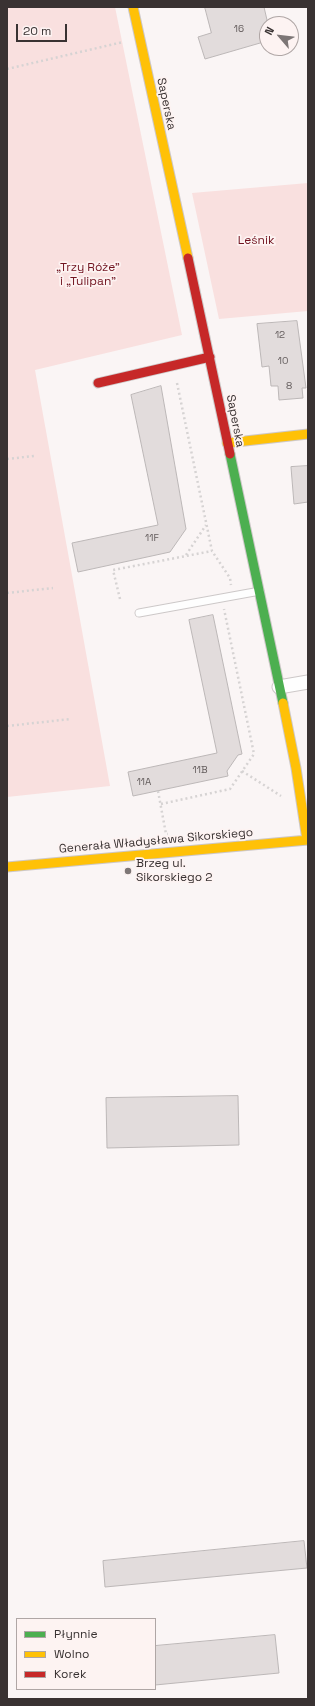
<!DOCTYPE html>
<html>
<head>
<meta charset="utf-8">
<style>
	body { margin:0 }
	#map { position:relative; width:315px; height:1706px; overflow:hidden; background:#faf5f5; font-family:"Space Grotesk",sans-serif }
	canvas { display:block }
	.frame { position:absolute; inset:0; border:8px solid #393232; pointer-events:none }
	.legend { position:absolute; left:16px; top:1618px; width:140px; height:72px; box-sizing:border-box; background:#fdf3f2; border:1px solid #afa6a5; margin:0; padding:5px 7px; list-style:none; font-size:12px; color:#393232 }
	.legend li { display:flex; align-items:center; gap:8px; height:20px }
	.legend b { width:20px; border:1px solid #afa6a5 }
	.north { position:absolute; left:259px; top:16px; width:40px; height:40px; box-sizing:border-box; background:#fdf3f2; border:1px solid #afa6a5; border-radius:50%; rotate:298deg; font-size:11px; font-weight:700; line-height:16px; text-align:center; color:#393232 }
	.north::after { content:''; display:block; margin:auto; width:14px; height:18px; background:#7d7676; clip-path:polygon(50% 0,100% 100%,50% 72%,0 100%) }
	.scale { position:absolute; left:16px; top:24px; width:51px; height:18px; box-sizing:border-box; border:2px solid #393232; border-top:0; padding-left:5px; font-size:12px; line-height:14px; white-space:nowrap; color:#393232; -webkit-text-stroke:3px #fdf3f2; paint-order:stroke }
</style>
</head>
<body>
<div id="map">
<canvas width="315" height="1706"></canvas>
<div class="frame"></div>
<ul class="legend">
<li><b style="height:5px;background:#4caf50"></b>Płynnie</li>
<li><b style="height:5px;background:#ffc107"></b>Wolno</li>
<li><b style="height:5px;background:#c62828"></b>Korek</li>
</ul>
<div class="north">N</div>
<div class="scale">20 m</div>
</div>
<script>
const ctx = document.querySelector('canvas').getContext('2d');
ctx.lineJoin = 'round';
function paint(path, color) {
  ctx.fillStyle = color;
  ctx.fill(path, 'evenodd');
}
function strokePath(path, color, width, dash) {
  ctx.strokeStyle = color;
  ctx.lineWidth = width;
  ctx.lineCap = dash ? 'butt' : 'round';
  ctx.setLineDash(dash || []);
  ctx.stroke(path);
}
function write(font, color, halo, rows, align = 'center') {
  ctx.font = font + ' "Space Grotesk",sans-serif';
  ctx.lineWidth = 3.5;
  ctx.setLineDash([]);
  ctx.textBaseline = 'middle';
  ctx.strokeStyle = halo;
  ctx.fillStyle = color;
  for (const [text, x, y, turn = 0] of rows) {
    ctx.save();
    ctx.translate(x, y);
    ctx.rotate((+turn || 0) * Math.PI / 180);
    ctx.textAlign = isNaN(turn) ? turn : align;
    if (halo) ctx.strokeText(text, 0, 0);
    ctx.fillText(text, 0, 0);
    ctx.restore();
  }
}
const green = new Path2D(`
	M7 7H115L182 335 35 370 110 786 7 797Z
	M308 183V311L219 319 192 193Z`);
const building = new Path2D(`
	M205 7H264L267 20V41L205 59 198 37 211 33Z
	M297 321 306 388H302L303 398 279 400 278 386H271L269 366 262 367 257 324Z
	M161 386 186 529 170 552 78 572 72 543 158 525 131 395Z
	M308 466V502L294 504 291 467Z
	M213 615 242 754 238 755 227 771 228 776 133 796 128 772 217 753 189 620Z
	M238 1096 239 1145 107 1148 106 1098Z
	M304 1541 307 1568 105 1587 103 1561Z
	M275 1635 279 1673 155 1685V1646Z`);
const path = new Path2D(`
	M7 69 123 42
	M177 383 212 551 230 578 231 585
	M7 459 34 456
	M186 555 206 525
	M7 593 53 588
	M120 599 113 570 212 551
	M7 726 71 719
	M242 771 281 796
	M158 791 166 834H168
	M161 804 230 789 254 754 224 609`);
const lane = new Path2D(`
	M139 613 260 591`);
const street = new Path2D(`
	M279 687 308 682`);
const fast = new Path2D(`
	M230 454 283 703`);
const slow = new Path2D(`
	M133 7 188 258
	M227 443 308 434
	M283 703 296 768 307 840
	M7 867 308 840`);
const jam = new Path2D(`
	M188 258 230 454
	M98 383 210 357`);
const markers = [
	[128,871,4,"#7d7676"]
];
const numberNames = [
	["16",239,29],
	["12",280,335],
	["10",283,361],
	["8",289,386],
	["11F",152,538],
	["11B",200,770],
	["11A",144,782]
];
const streetNames = [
	["Saperska",166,104,78],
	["Saperska",235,421,79],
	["Generała Władysława Sikorskiego",156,841,-5]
];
const parkNames = [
	["Leśnik",256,241],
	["„Trzy Róże”",88,268],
	["i „Tulipan”",88,282]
];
const poiNames = [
	["Brzeg ul.",136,864],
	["Sikorskiego 2",136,878]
];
paint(green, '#f9e0df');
paint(building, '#e2dcdc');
strokePath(building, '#bcb7b7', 1);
strokePath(lane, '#cdc8c8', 9);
strokePath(street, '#cdc8c8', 15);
strokePath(fast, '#cdc8c8', 11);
strokePath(slow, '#cdc8c8', 11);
strokePath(jam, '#cdc8c8', 11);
strokePath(path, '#d6d3d3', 2.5, [2, 3]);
strokePath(lane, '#fefefe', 7);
strokePath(street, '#fefefe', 13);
strokePath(fast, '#4caf50', 9);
strokePath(slow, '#ffc107', 9);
strokePath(jam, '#c62828', 9);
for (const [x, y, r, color] of markers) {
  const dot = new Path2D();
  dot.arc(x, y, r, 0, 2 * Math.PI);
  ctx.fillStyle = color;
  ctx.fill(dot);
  strokePath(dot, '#fdf3f2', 1.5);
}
write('10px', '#645d5d', null, numberNames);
write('12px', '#393232', '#fdf3f2', streetNames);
write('12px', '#71131f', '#fdf3f2', parkNames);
write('12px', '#393232', '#fdf3f2', poiNames, 'left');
</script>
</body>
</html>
